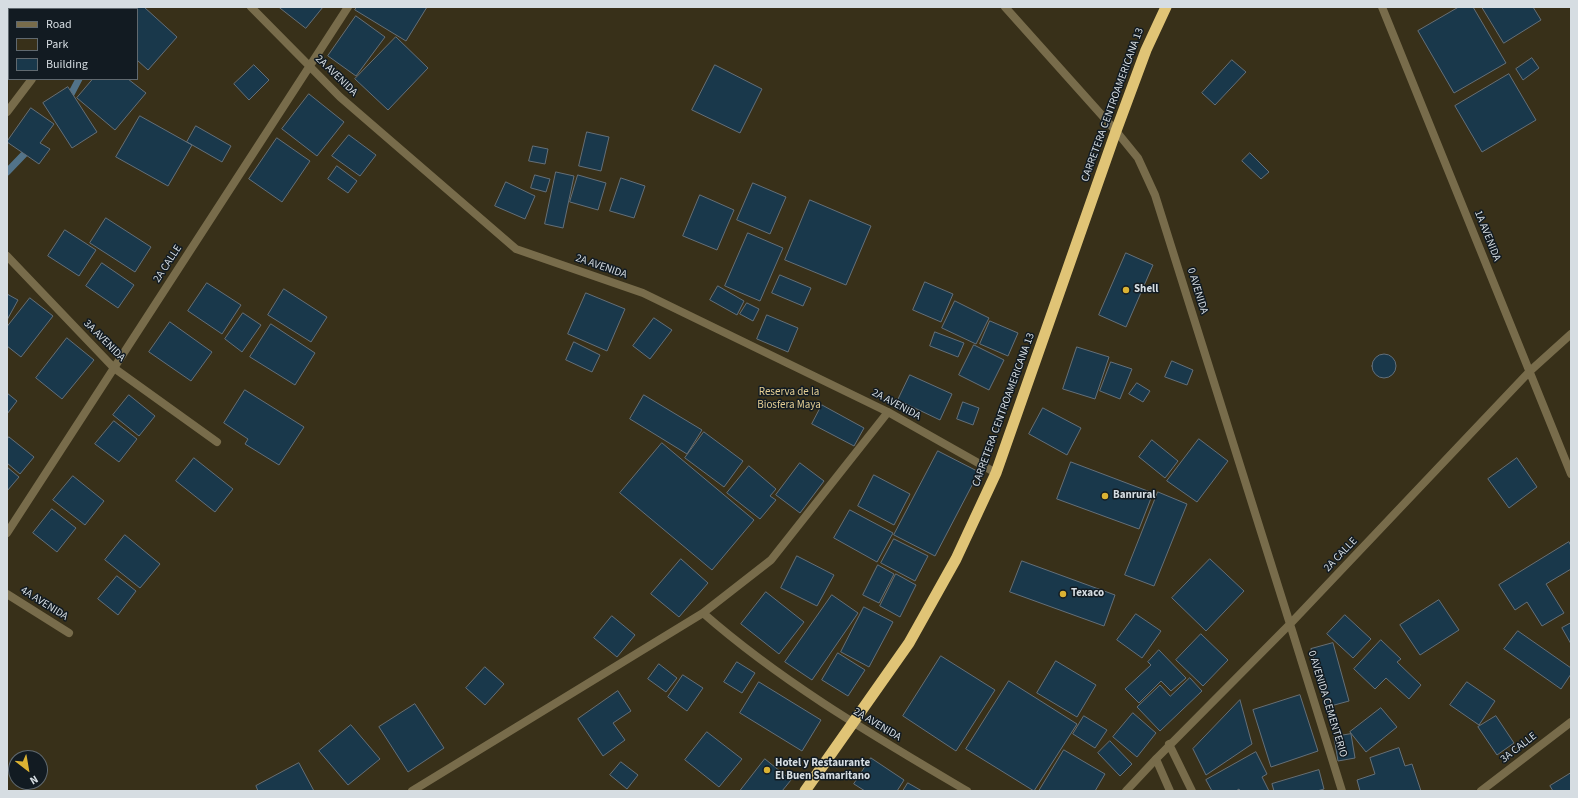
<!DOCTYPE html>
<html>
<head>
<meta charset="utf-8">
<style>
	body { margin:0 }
	#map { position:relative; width:1578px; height:798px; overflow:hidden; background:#1b252c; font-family:"Source Sans 3",sans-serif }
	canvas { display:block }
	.frame { position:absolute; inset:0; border:8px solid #d6dde2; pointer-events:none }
	.legend { position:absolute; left:8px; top:8px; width:130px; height:72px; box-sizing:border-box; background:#121b22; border:1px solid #60696f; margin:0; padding:5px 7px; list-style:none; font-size:12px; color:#d6dde2 }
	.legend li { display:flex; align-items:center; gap:8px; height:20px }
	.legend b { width:20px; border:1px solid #60696f }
	.north { position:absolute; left:8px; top:750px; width:40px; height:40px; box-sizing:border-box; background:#121b22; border:1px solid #60696f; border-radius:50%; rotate:149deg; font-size:11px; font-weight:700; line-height:16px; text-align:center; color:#d6dde2 }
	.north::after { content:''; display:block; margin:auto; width:14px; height:18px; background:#dbb233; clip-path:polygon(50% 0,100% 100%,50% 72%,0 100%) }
</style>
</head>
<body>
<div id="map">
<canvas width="1578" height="798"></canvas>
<div class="frame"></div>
<ul class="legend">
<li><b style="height:5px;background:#786c4b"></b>Road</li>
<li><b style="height:11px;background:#383019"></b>Park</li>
<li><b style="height:11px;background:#19384b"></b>Building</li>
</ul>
<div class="north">N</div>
</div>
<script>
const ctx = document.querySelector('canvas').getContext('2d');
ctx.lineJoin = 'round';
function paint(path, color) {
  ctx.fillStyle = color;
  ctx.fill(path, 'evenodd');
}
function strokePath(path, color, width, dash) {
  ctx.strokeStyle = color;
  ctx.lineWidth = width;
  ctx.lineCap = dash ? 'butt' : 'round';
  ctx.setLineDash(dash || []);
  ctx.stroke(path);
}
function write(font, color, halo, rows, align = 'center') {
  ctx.font = font + ' "Source Sans 3",sans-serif';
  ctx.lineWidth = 3;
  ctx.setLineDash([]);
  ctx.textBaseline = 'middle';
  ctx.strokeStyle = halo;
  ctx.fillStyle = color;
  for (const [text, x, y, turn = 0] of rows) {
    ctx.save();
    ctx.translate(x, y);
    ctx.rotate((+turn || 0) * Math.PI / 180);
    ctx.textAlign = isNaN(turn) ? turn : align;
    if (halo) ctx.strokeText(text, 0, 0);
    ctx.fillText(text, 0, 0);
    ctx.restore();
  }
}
const green = new Path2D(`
	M7 7H1571V791H7ZM9 9H137V79H9ZM16 758H40V782H16Z`);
const stream = new Path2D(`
	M113 9 114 7
	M68 100 79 79
	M7 172 31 147`);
const building = new Path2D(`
	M135 7H144L177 37 148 70 137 60V9H133Z
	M279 7H323L306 28Z
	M357 7H427L406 41 355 10Z
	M1459 7H1473L1506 63 1454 93 1418 31Z
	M1482 7H1533L1541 20 1504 43Z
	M356 16 385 37 356 76 328 56Z
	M396 37 428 68 388 110 355 79Z
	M1532 58 1539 68 1523 80 1516 69Z
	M1232 60 1246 72 1215 105 1202 93Z
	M254 65 269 80 249 100 234 84Z
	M715 65 762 89 740 133 692 110Z
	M1509 74 1536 120 1482 152 1455 106Z
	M93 79H128L146 93 115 130 77 98Z
	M68 87 97 132 72 148 43 103Z
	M309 94 344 122 317 156 282 129Z
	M31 108 54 124 40 143 50 149 39 164 7 142Z
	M140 116 192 145 168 186 116 157Z
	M196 126 231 146 222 162 187 142Z
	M587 132 609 137 601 171 579 166Z
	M349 135 376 155 360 176 332 156Z
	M277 138 310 161 282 202 249 179Z
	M533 146 548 149 545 164 529 161Z
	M1250 153 1269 172 1261 179 1242 161Z
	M337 166 357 181 348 193 328 179Z
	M556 172 574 176 563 228 545 224Z
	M535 175 550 179 546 192 531 188Z
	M578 175 606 183 598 210 570 202Z
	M621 178 645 186 634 218 610 211Z
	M506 182 535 196 525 219 495 206Z
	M753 183 786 197 770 234 737 220Z
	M700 195 734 210 717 250 683 236Z
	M810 200 871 226 846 285 785 260Z
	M106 218 151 247 135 272 90 243Z
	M65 230 96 250 79 276 48 256Z
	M748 233 783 248 760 301 725 286Z
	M1126 253 1153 265 1126 327 1099 315Z
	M102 263 134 285 118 308 86 286Z
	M780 275 811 288 803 306 772 293Z
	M925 282 953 294 941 322 913 310Z
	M207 283 241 305 222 334 188 311Z
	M718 286 744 301 737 315 710 300Z
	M284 289 327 317 311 342 268 315Z
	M586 293 625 309 607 351 568 334Z
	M7 294 18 300 7 320Z
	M30 298 53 316 21 357 7 346V327Z
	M955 301 989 318 976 344 942 328Z
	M747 303 759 309 753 321 740 314Z
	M243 313 261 325 242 352 225 339Z
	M767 315 798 328 788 352 757 339Z
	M654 318 672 330 650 359 633 346Z
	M990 321 1018 333 1008 356 980 344Z
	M170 322 212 352 191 381 149 352Z
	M271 324 315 353 295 385 250 357Z
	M935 332 964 343 958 357 930 346Z
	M67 338 94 360 62 399 36 378Z
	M574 342 600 355 592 372 566 360Z
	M974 345 1004 360 989 390 959 375Z
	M1077 347 1109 357 1095 399 1063 389Z
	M1372 366a12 12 0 1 1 24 0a12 12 0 1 1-24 0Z
	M1172 361 1193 370 1187 385 1165 377Z
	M1111 362 1132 369 1120 399 1100 391Z
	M910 375 952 394 940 420 898 400Z
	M1137 383 1150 391 1143 402 1129 394Z
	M245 390 304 427 279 465 245 444 248 439 224 423Z
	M7 393 17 401 7 414Z
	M129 395 155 416 139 436 113 415Z
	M644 395 702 430 687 454 630 419Z
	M963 402 979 408 973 425 957 419Z
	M822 405 864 428 854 446 812 424Z
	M1043 408 1081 428 1067 455 1029 434Z
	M114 421 137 439 119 462 95 444Z
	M704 432 743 461 724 487 685 458Z
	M9 437 34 457 20 474 7 463V440Z
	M1199 439 1228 461 1197 502 1167 481Z
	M1152 440 1178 461 1165 478 1139 457Z
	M662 443 754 520 712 570 620 493Z
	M938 451 979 472 935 556 894 535Z
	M194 458 233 489 215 512 176 481Z
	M1517 458 1537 487 1509 508 1488 479Z
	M1071 462 1153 493 1139 529 1057 499Z
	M800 463 824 481 800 513 776 495Z
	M749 466 776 489 770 496 776 500 760 519 727 493Z
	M7 467 19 477 7 491Z
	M874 475 910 494 894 525 858 506Z
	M73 476 104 501 85 525 53 500Z
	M1158 492 1187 504 1154 586 1125 575Z
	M52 509 76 528 57 552 33 533Z
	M850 510 893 533 877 562 834 538Z
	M125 535 160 564 140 588 105 560Z
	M894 539 928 556 915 581 881 563Z
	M1569 542 1571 546V569L1546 584 1564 613 1542 626 1527 602 1515 610 1499 585Z
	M797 556 834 575 817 606 781 588Z
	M681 559 708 583 679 617 651 594Z
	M1210 559 1244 591 1206 631 1172 598Z
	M1022 561 1115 595 1104 626 1010 592Z
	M878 565 894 574 879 603 863 595Z
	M896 574 916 585 900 617 880 606Z
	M117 576 136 591 118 615 98 599Z
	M766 592 804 622 779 654 741 624Z
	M832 595 858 613 812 680 785 662Z
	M1439 600 1459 630 1420 655 1400 625Z
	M864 607 893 622 869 667 841 652Z
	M1136 614 1161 631 1142 658 1117 640Z
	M1345 615 1371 639 1353 658 1327 634Z
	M612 616 635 635 617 657 594 638Z
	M1571 623V644L1562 628Z
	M1518 631 1571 668V674L1561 689 1504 649Z
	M1201 634 1228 660 1203 686 1176 660Z
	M1381 640 1401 659 1397 662 1421 685 1409 699 1386 678 1375 689 1354 669Z
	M1333 643 1349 701 1327 707 1311 649Z
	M1159 650 1186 678 1171 691 1161 681 1139 703 1125 689 1151 665 1148 662Z
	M838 653 865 670 848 696 822 680Z
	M941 656 995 690 956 751 903 716Z
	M1056 661 1096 685 1077 717 1037 693Z
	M737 662 755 673 742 693 724 682Z
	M659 664 677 678 666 692 648 679Z
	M485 667 504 684 485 705 466 688Z
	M683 675 703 688 687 711 668 697Z
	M1190 678 1202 691 1160 731 1137 707 1160 685 1170 696Z
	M1009 681 1077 724 1034 791 966 749Z
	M759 682 821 720 802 751 740 713Z
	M1467 682 1495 701 1479 725 1450 705Z
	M618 691 631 711 613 723 625 740 603 756 578 719Z
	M1300 695 1318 751 1271 767 1253 710Z
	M1240 700 1252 744 1206 775 1193 749Z
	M415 704 444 748 408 772 379 727Z
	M1381 708 1397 727 1366 752 1350 732Z
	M1133 713 1156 733 1137 757 1113 737Z
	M1084 716 1107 730 1095 748 1073 734Z
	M1496 716 1514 743 1497 755 1478 727Z
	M351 725 380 759 348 785 319 751Z
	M707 732 742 759 719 787 685 760Z
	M1351 734 1355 758 1338 761 1334 737Z
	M1110 741 1132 764 1120 776 1098 753Z
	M1399 748 1405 766 1412 764 1421 791H1360L1357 780 1375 774 1370 758Z
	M1064 750 1105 774 1095 791H1039Z
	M1256 752 1267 774 1262 777 1269 791H1240L1239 789 1236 791H1212L1206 780Z
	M871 758 904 780 897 791H865L854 784Z
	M765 759 791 780 782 791H740Z
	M621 762 638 775 627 789 610 775Z
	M299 763 314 791H258L256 786Z
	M1319 770 1324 789 1317 791H1274L1272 784Z
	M1571 773V791H1553L1550 786Z
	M908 783 922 791H903Z`);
const minor = new Path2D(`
	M251 7 340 97 516 249 643 293 888 412 996 473
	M1005 7 1116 131
	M1382 7 1571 474
	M85 9 86 7
	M7 112 32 79
	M7 256 114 368 217 442
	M7 533 348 7
	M7 594 69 633
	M703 613C784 684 876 737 967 791
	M412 791 703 613 771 560 888 412
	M1126 791 1156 759
	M1342 791 1290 624 1530 371 1571 334
	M1481 791 1571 722`);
const tertiary = new Path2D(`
	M1116 131 1138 158 1155 195 1290 624 1156 759 1170 791
	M1169 744 1192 791`);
const trunk = new Path2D(`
	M805 791 909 643 956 559 996 473 1116 131 1146 50 1166 7`);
const markers = [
	[1126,290,4,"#dbb233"],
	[1105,496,4,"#dbb233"],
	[1063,594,4,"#dbb233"],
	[767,770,4,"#dbb233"]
];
const streetNames = [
	["2A AVENIDA",336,76,44],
	["CARRETERA CENTROAMERICANA 13",1113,105,-70],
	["1A AVENIDA",1487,236,68],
	["2A CALLE",168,264,-57],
	["2A AVENIDA",601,267,19],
	["0 AVENIDA",1197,291,73],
	["3A AVENIDA",104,341,45],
	["2A AVENIDA",896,405,28],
	["CARRETERA CENTROAMERICANA 13",1004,410,-70],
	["2A CALLE",1341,555,-46],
	["4A AVENIDA",44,604,32],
	["0 AVENIDA CEMENTERIO",1327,704,73],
	["2A AVENIDA",877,725,31],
	["3A CALLE",1519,748,-38]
];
const poiNames = [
	["Shell",1134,290],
	["Banrural",1113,496],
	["Texaco",1071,594],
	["Hotel y Restaurante",775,764],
	["El Buen Samaritano",775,777]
];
const parkNames = [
	["Reserva de la",789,393],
	["Biosfera Maya",789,406]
];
paint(green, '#383019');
strokePath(stream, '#527389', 7);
paint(building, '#19384b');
strokePath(building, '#646f78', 1);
strokePath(minor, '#786c4b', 8);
strokePath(tertiary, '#786c4b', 8);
strokePath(trunk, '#e0c476', 11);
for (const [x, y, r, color] of markers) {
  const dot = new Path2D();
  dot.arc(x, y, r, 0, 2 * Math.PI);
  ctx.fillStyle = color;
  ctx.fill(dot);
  strokePath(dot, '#121b22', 1.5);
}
write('11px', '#d6dde2', '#121b22', streetNames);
write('bold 11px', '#d6dde2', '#121b22', poiNames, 'left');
write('11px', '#e4ce93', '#121b22', parkNames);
</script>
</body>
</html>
